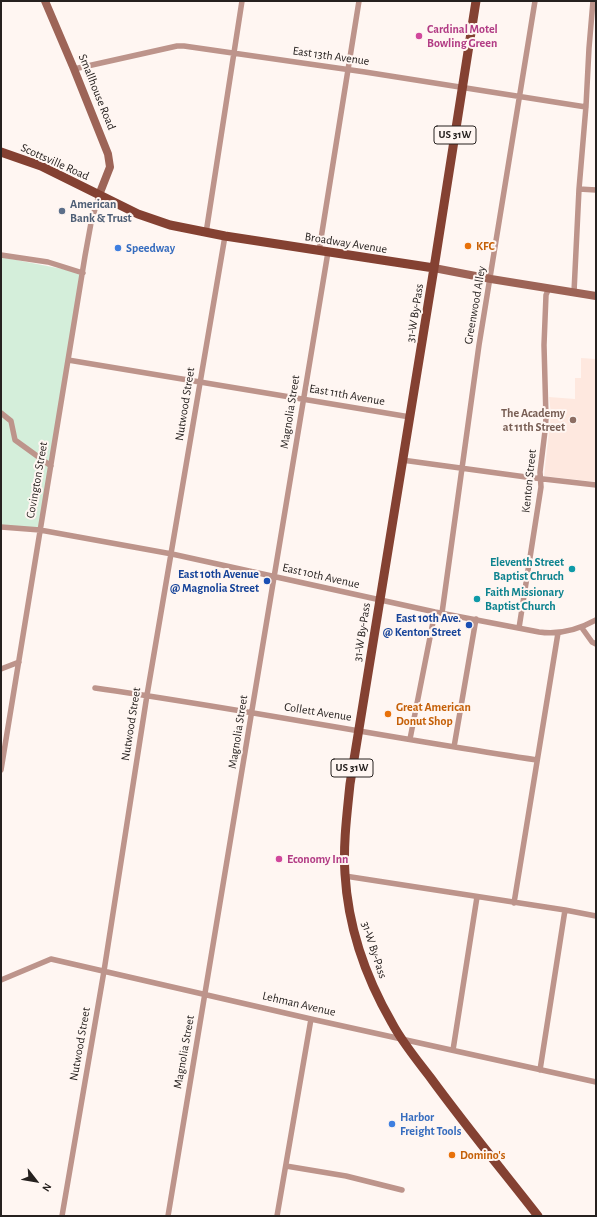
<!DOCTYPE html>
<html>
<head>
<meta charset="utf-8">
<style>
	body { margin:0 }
	#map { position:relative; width:597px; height:1217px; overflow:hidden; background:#fff6f2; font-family:"Alegreya Sans",sans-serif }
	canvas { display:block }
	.frame { position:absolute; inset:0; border:2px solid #26211f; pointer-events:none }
	.north { position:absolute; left:16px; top:1161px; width:40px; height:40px; -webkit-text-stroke:3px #fff6f2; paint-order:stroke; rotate:121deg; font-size:11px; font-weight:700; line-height:16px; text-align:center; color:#26211f }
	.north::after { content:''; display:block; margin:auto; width:14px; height:18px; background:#26211f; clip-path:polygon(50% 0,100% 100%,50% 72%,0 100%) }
</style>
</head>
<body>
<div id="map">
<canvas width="597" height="1217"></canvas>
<div class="frame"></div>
<div class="north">N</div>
</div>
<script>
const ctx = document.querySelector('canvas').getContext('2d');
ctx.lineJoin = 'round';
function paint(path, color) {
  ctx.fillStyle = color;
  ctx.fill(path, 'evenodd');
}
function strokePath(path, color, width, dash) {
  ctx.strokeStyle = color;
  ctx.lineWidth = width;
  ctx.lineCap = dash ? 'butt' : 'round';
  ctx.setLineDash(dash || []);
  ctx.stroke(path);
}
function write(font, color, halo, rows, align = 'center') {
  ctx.font = font + ' "Alegreya Sans",sans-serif';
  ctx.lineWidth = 4;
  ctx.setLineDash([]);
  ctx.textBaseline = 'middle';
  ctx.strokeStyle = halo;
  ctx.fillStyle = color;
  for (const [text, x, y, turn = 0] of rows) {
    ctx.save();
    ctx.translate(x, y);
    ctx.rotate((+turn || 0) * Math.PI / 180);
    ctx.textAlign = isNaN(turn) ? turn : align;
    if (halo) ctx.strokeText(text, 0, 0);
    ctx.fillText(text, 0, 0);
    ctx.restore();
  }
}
const built = new Path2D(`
	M581 358 596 359V482L544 476 551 414 549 397 575 399V378H581Z`);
const green = new Path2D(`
	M1 257 83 273 40 530 1 528Z`);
const street = new Path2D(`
	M74 69 177 46H184L365 72 586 107
	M579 189 596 190
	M206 233 242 1
	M319 251 359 1
	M1 255 48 262 83 273
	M574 292 579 189 586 106 589 48 593 1
	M68 360 410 417
	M1 413 11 421 15 440 51 466
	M402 460 526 477 596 485
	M1 527 40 530 172 554 435 612 539 632C560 635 578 630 596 620
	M442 613 479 345 535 1
	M519 628 541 487 540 472 545 431 546 418 544 345 546 295 549 288
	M582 628 592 642 596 644
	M1 669 19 662
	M95 688C243 709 389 738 537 760
	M410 739 435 612
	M454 747 476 619
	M1 770 85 256 91 223 99 195
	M345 876 565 910 596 916
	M514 903 558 633
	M1 980 51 959 311 1019 596 1082
	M453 1050 477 897
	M540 1070 565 910
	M286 1166 346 1176 402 1190
	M62 1216 104 971 147 695 225 236
	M168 1216 328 252
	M277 1216 311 1019`);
const secondary = new Path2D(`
	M45 1 74 69 108 154 110 167 99 195
	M434 268 491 279 596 296`);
const primary = new Path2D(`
	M476 1 434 268 350 784C347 814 343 844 345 874 348 926 366 978 392 1023 402 1042 417 1060 430 1077 465 1125 502 1170 538 1216
	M1 152 41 166 138 214 170 225 225 236 434 268`);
const markers = [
	[419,36,4,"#d1479c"],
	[62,211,4,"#5c6f8a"],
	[468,246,4,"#e8710a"],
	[118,248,4,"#3f7fe0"],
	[573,420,4,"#8d6e63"],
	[572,569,4,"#0f9aa8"],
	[267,581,4,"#1a4fb4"],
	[477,599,4,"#0f9aa8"],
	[469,625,4,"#1a4fb4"],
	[388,714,4,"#e8710a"],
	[279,859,4,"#d1479c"],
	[392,1124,4,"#3f7fe0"],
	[452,1155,4,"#e8710a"]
];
const shields = [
	[455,135,42],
	[352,768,42]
];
const shieldNames = [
	["US 31W",455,135],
	["US 31W",352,768]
];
const hotelNames = [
	["Cardinal Motel",427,29],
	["Bowling Green",427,43],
	["Economy Inn",287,859]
];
const streetNames = [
	["East 13th Avenue",331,56,8],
	["Smallhouse Road",97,92,68],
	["Scottsville Road",55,162,24],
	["Broadway Avenue",346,243,9],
	["Greenwood Alley",475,305,-80],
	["31-W By-Pass",415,313,-81],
	["East 11th Avenue",347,395,10],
	["Nutwood Street",185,404,-81],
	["Magnolia Street",290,412,-81],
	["Covington Street",37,480,-80],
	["Kenton Street",529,481,-84],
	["East 10th Avenue",321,576,13],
	["31-W By-Pass",362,632,-81],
	["Collett Avenue",318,712,9],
	["Nutwood Street",131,724,-81],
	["Magnolia Street",238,732,-81],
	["31-W By-Pass",374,950,72],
	["Lehman Avenue",299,1004,13],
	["Nutwood Street",80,1044,-80],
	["Magnolia Street",184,1052,-80]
];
const serviceNames = [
	["American",70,204],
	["Bank & Trust",70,218]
];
const foodNames = [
	["KFC",476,246],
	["Great American",396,707],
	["Donut Shop",396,721],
	["Domino's",460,1155]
];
const shopNames = [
	["Speedway",126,248],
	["Harbor",400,1117],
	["Freight Tools",400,1131]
];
const educationNames = [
	["The Academy",565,413],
	["at 11th Street",565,427]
];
const cultureNames = [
	["Eleventh Street",564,562],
	["Baptist Chruch",564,576],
	["Faith Missionary",485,592,"left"],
	["Baptist Church",485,606,"left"]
];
const transitNames = [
	["East 10th Avenue",259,574],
	["@ Magnolia Street",259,588],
	["East 10th Ave.",461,618],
	["@ Kenton Street",461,632]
];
paint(built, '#fee8df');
paint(green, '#d4eeda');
strokePath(street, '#bd948b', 5.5);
strokePath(secondary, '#9d6457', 8);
strokePath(primary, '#844132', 9);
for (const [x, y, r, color] of markers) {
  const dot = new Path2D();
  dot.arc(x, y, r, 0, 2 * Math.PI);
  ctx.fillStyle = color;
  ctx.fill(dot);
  strokePath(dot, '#fff6f2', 1.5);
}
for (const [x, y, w] of shields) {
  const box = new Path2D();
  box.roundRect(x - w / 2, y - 9, w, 18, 3);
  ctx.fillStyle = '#fff6f2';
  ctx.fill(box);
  strokePath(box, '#26211f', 1);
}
write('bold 11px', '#26211f', null, shieldNames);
write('bold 12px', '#b23c85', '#fff6f2', hotelNames, 'left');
write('12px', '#26211f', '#fff6f2', streetNames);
write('bold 12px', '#4e5e75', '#fff6f2', serviceNames, 'left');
write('bold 12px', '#c56008', '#fff6f2', foodNames, 'left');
write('bold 12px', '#366cbe', '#fff6f2', shopNames, 'left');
write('bold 12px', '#785e54', '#fff6f2', educationNames, 'right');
write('bold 12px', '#0d838f', '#fff6f2', cultureNames, 'right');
write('bold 12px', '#164399', '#fff6f2', transitNames, 'right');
</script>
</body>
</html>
